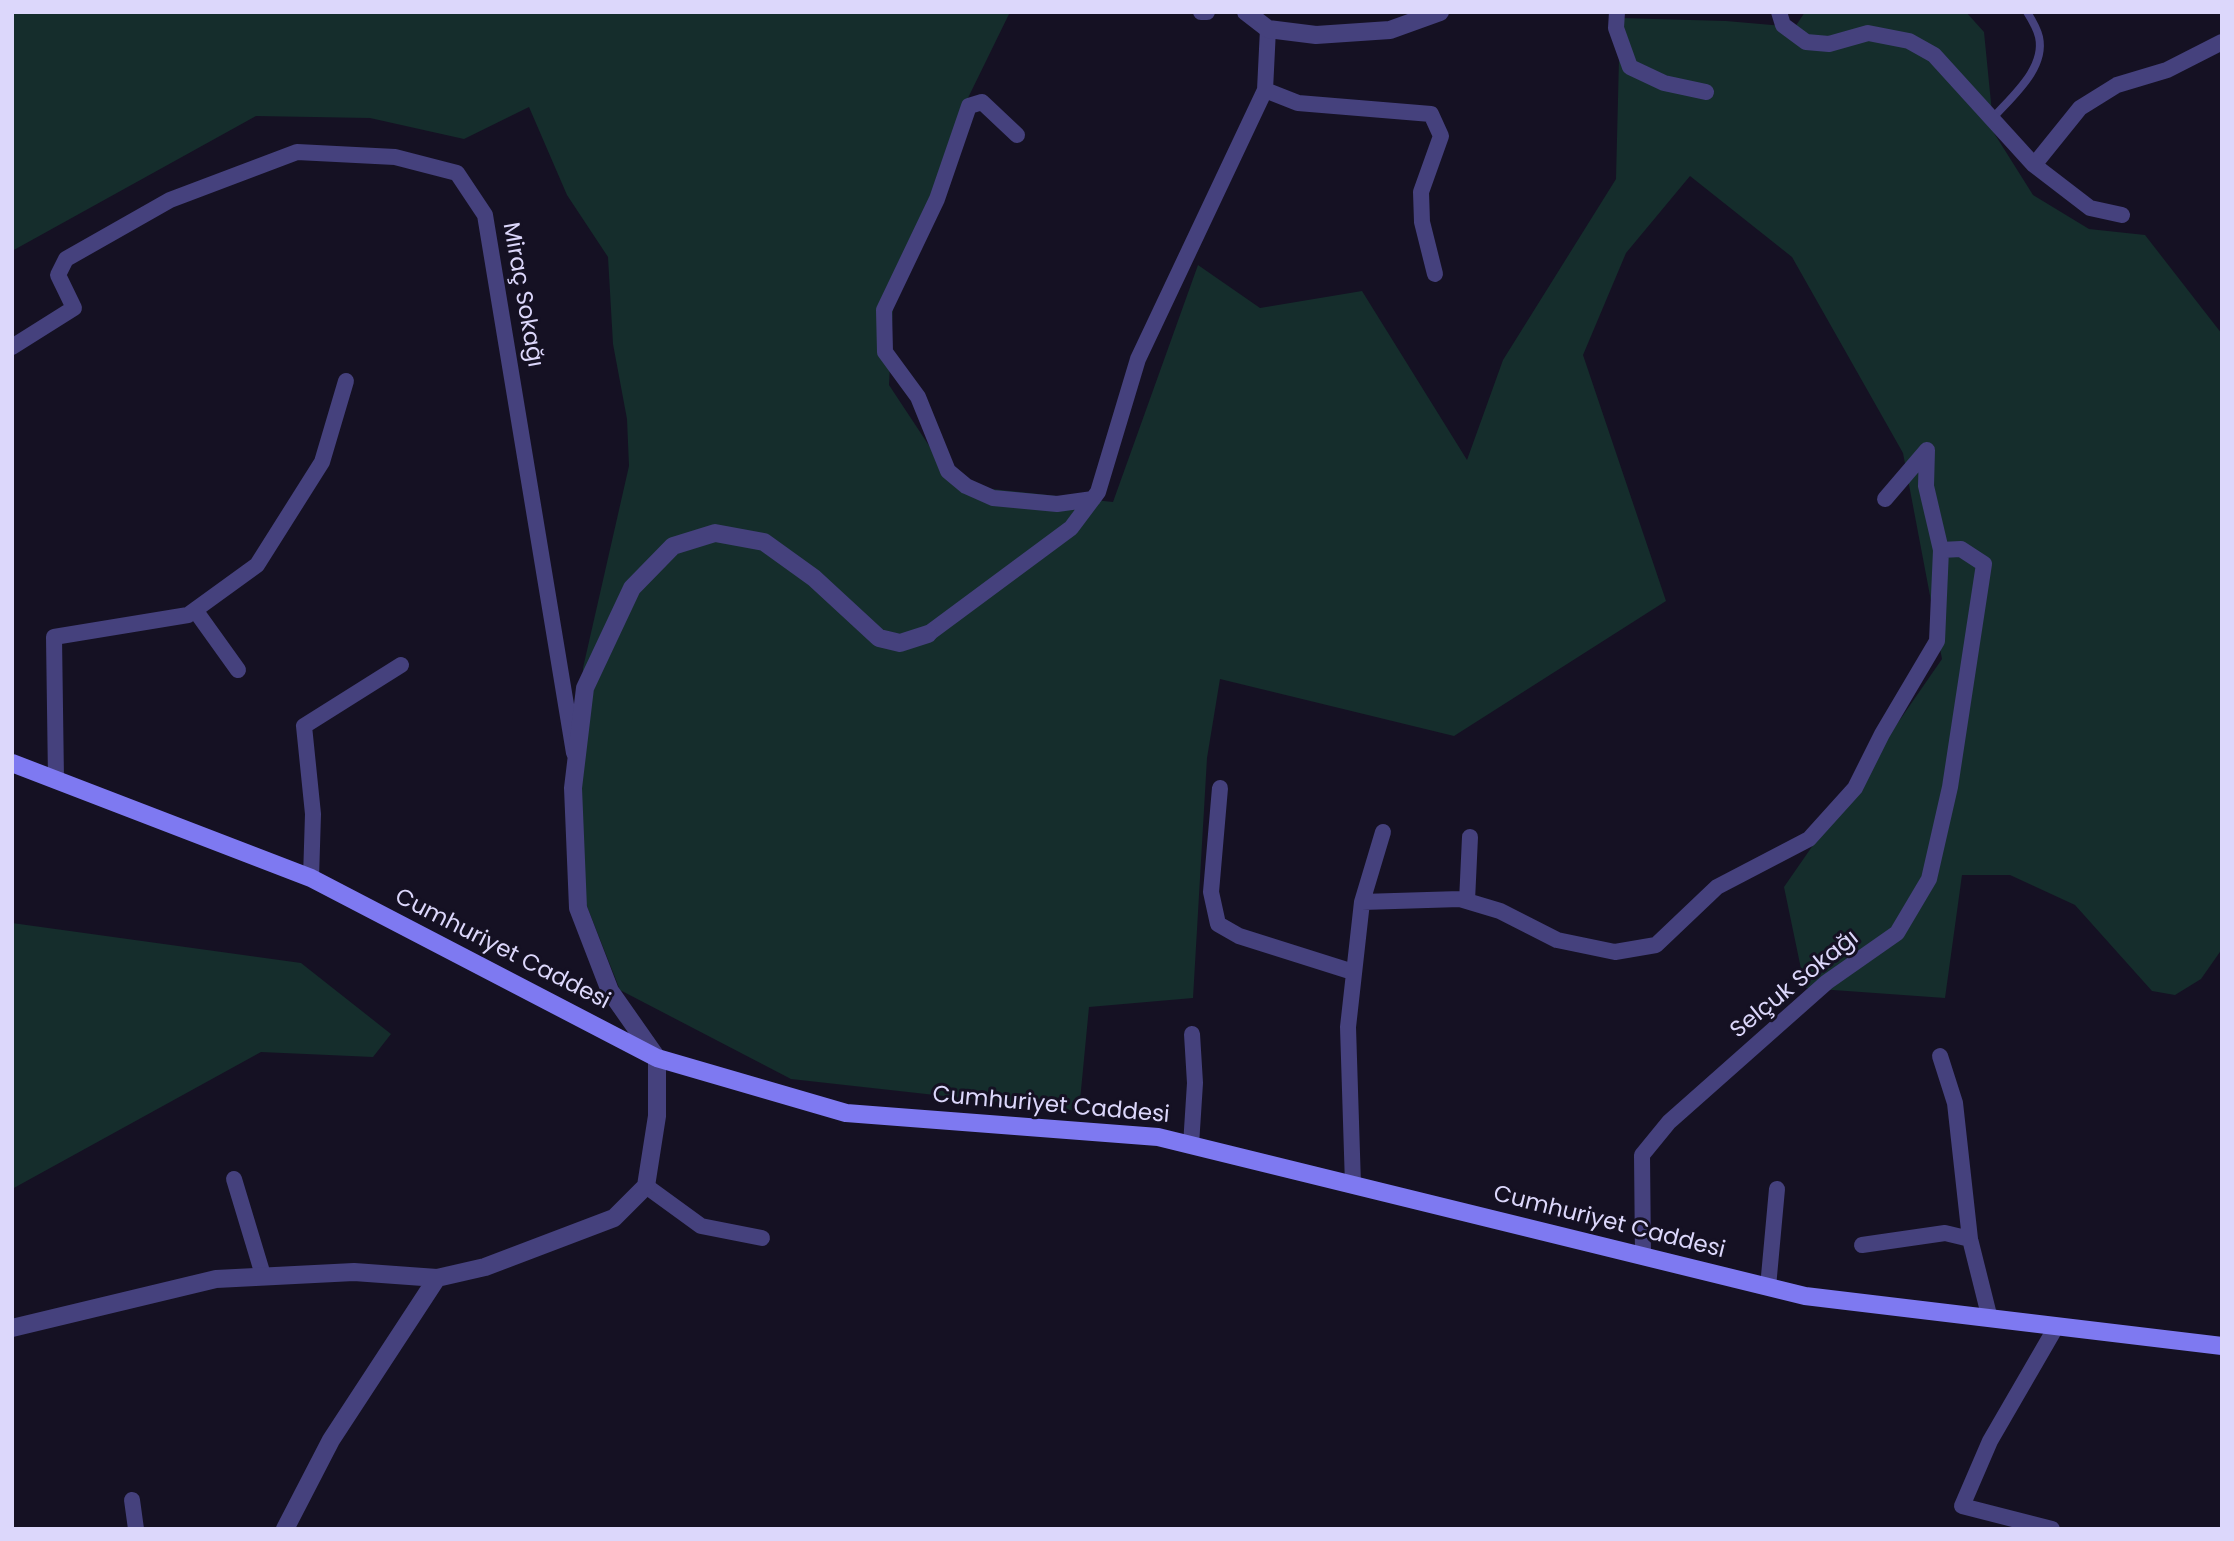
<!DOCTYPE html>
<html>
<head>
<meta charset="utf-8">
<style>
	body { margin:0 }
	#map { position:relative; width:2234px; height:1541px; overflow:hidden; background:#151123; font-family:Poppins,sans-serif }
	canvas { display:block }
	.frame { position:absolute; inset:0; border:14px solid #dcd7fb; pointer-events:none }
</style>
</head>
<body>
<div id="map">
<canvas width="2234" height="1541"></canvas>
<div class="frame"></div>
</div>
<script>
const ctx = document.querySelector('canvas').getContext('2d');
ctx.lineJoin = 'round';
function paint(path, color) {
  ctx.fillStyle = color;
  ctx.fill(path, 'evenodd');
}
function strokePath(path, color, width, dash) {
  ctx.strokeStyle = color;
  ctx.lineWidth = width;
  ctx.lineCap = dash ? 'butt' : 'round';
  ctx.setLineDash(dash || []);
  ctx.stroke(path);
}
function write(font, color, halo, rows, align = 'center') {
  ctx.font = font + ' Poppins,sans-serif';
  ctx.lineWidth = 6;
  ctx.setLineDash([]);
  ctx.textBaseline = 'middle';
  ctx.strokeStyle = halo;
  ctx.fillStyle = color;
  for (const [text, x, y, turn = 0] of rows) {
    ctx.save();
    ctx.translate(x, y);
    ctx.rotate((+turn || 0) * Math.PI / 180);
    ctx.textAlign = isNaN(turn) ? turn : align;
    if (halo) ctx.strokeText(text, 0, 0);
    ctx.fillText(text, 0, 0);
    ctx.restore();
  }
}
const green = new Path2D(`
	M12 12H1010L966 102 893 307 889 385 955 485 1113 502 1198 265 1260 308 1362 291 1467 460 1503 360 1616 179 1620 18 1726 21 1795 27 1805 12H1966L1984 32 1994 133 2033 195 2089 229 2145 235 2222 334V949L2201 979 2175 995 2152 991 2075 905 2010 875H1962L1945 998 1805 988 1784 887 1942 659 1903 453 1792 257 1690 176 1626 253 1583 355 1666 601 1454 736 1220 679 1207 758 1193 998 1089 1007 1079 1111 791 1079 620 990 577 881 583 668 629 466 627 419 613 344 608 257 567 195 529 107 464 139 370 118 256 116 12 251Z
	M12 923 301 963 391 1034 373 1057 261 1052 12 1189Z`);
const service = new Path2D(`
	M1992 119C2011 97 2046 69 2039 37 2037 28 2032 20 2027 12`);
const minor = new Path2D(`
	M1201 12H1207
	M1617 12 1616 28 1630 67 1664 83 1706 92
	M1779 12 1783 25 1806 42 1829 44 1868 33 1909 41 1934 55 2034 165 2090 208 2122 215
	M1265 90 1298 103 1431 114 1441 136 1421 192 1422 222 1435 274
	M1017 135 982 102 969 106 937 199 884 310 885 352 918 397 948 471 966 486 993 498 1057 504 1093 499
	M2034 165 2080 108 2117 85 2167 70 2222 42
	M12 347 74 308 58 275 66 259 170 200 297 152 395 157 457 173 485 215 574 753
	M1885 499 1927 450 1926 486 1941 550
	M195 610 238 670
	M928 634 1071 528 1098 492 1138 359 1265 90 1268 29
	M56 780 54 637 188 615 257 565 322 462 346 381
	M1220 788 1211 892 1218 924 1239 936 1353 972
	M311 878 313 814 304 726 401 665
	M1467 901 1470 837
	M1362 902 1460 899 1500 911 1557 940 1615 952 1656 945 1717 887 1809 839 1855 788 1882 734 1937 641 1941 550 1961 549 1984 564 1950 787 1929 879 1897 933 1827 982 1669 1122 1642 1155 1643 1256
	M1940 1056 1955 1103 1970 1239 1990 1319
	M1191 1145 1195 1083 1192 1034
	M234 1179 263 1275
	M1353 1185 1348 1027 1362 902 1383 832
	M646 1186 701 1226 762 1238
	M1862 1245 1945 1233 1970 1239
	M1768 1287 1777 1189
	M132 1500 136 1529
	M2052 1529 1962 1506 1990 1441 2056 1327`);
const tertiary = new Path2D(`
	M1246 12 1268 29 1316 35 1390 30 1440 12
	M12 1328 216 1279 354 1272 437 1278 485 1267 614 1218 646 1186 657 1116V1058L610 991 578 908 573 788 585 688 632 588 673 546 715 533 764 542 814 578 879 638 900 643 928 634
	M285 1529 331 1440 437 1278`);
const secondary = new Path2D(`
	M12 763 311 878 657 1058 846 1113 1158 1137 1805 1296 2222 1346`);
const streetNames = [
	["Miraç Sokağı",522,295,80],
	["Cumhuriyet Caddesi",502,950,27],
	["Selçuk Sokağı",1795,985,-39],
	["Cumhuriyet Caddesi",1051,1106,5],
	["Cumhuriyet Caddesi",1609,1223,14]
];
paint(green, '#152d2c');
strokePath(service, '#45417d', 8);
strokePath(minor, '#45417d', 16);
strokePath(tertiary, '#45417d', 18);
strokePath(secondary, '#7e79f1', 18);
write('23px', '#dcd7fb', '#151123', streetNames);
</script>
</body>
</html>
